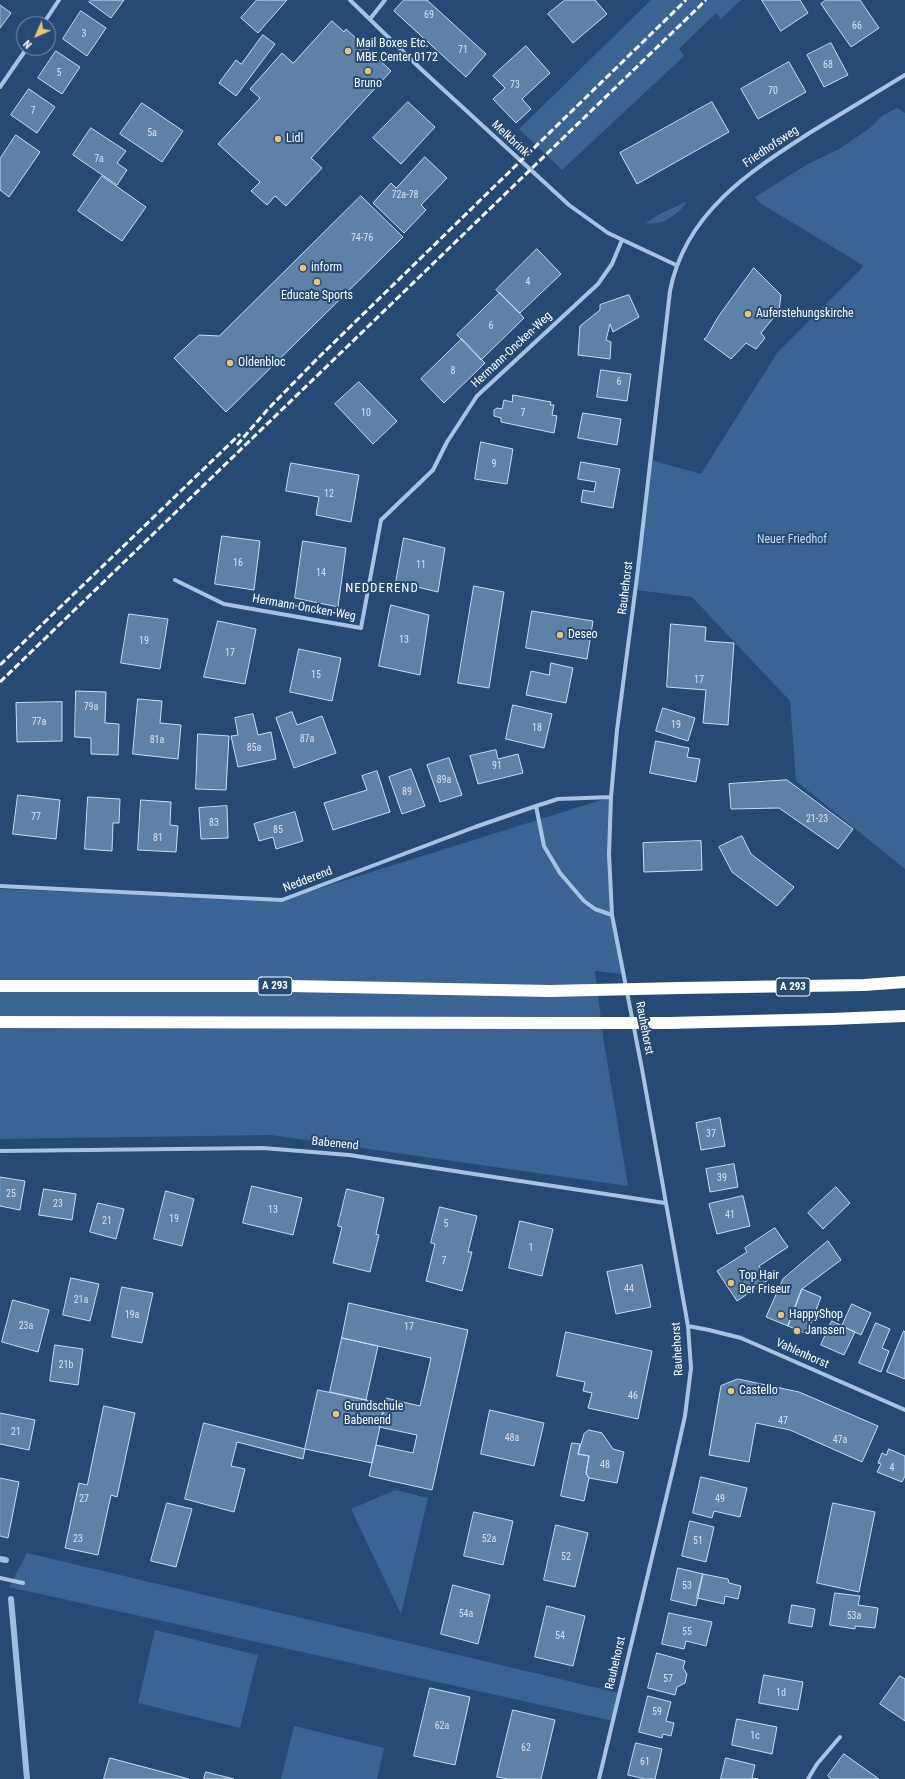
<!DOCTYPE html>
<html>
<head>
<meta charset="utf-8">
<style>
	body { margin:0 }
	#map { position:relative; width:905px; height:1779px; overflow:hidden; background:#264a76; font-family:"Roboto Condensed",sans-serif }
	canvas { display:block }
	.north { position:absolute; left:16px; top:16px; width:40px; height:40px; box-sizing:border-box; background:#264a76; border:1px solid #7d92ad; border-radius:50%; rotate:225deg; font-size:11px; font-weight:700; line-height:16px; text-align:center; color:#fff }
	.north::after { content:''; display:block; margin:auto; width:14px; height:18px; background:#eac46d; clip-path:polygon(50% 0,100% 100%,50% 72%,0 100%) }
</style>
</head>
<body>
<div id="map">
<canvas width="905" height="1779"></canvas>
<div class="north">N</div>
</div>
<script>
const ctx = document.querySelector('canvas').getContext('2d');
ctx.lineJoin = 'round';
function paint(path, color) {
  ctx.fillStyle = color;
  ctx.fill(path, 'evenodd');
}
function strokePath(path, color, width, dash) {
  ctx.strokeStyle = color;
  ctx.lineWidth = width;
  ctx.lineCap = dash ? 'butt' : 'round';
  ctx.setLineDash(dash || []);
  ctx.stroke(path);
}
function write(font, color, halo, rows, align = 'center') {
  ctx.font = font + ' "Roboto Condensed",sans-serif';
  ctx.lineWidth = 4;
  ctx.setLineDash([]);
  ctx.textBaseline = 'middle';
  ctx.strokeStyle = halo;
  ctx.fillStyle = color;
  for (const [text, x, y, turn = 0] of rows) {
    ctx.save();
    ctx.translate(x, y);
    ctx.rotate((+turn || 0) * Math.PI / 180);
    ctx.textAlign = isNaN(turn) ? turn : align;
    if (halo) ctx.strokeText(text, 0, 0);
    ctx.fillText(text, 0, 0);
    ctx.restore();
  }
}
const green = new Path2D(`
	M651 0H741L721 19 716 13 679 49 684 56 562 170 519 129Z
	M897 108 905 113V869L796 781 790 701 692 597 636 590 651 460 701 474 777 353 864 266 760 203 755 197 808 164 839 149 870 128 883 115Z
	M685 202 686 203C676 216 663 226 646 223L658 215Z
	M611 797 609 854 612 915 623 974 595 971 604 1043 628 1186 271 1135 0 1139V889L282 900Z
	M395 1490 428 1498 401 1614 351 1509Z
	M27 1553 619 1693 613 1721 9 1587Z
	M155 1630 258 1655 240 1728 138 1703Z
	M294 1726 384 1748 377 1779H281Z`);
const stream = new Path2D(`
	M0 1559 6 1560
	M11 1599 27 1779`);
const building = new Path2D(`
	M91 0H124L111 18 89 2Z
	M257 0H287L258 33 241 18Z
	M404 0H427L486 54 466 77 394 11Z
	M565 0H595L607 14 573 43 548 14Z
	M762 0H800L808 13 781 31Z
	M826 0H860L879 28 851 47 821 4Z
	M0 5 11 13 0 28Z
	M81 11 106 28 87 56 63 39Z
	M332 21 344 32 346 29 391 71 311 158 322 168 286 206 275 196 267 205 251 191 260 182 218 144 260 98 250 89 282 53 293 63Z
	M263 35 275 44 236 96 219 83 236 60 241 64Z
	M831 43 848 75 824 87 807 55Z
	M526 46 550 73 522 99 531 109 516 123 493 99 505 88 493 76Z
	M56 51 80 67 62 94 38 78Z
	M789 62 806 92 758 119 741 89Z
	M29 89 55 107 37 133 11 115Z
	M408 102 435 127 401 164 373 138Z
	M712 102 729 132 637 184 620 153Z
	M142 103 183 131 162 162 120 134Z
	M91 128 126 151 117 163 127 170 117 185 73 155Z
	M16 135 40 152 9 197 0 190V159Z
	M425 157 447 178 421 205 426 210 404 233 373 203 391 183 396 188Z
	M102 176 146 207 122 241 78 211Z
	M361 196 403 237 226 412 174 358 199 335 219 336Z
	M537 249 561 274 520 313 496 290Z
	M754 268 781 295 779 311 761 333 765 338 756 349 746 343 731 359 704 339 706 338 718 317Z
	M500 293 524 318 481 360 457 335Z
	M629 295 639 317 613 332 610 324 606 340 611 342 610 359 578 355 580 326 600 310V305Z
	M462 339 485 363 444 403 421 379Z
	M601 370 631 374 627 401 597 397Z
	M359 382 397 421 373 444 335 404Z
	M513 395 551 402 550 405H554L552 415 557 416 554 433 501 422V418L494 416V410L497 408 502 409 504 400 512 402Z
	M583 413 621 419 617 445 578 438Z
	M481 442 513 449 507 484 475 479Z
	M581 462 620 469 613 508 581 502 583 490 594 492 596 482 578 479Z
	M291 463 359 475 351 522 316 515 319 497 286 491Z
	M222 536 260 541 254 590 215 584Z
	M404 538 445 548 438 592 396 582Z
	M303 541 346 548 338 607 295 598Z
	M474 586 504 592 489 688 458 683Z
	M391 605 429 615 420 675 379 666Z
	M532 611 593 621 587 659 526 648Z
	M129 614 168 619 160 669 121 663Z
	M218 621 256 629 245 684 204 677Z
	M671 624 706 627 705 641 734 643 728 725 703 723 706 690 667 687Z
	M299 649 341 658 332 701 290 692Z
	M551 663 573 668 566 703 526 695 531 671 549 675Z
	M76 691 106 692 105 723 119 724 118 755 91 754V738L75 737Z
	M138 699 162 701 160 723 181 725 178 759 133 754Z
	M62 702V741L17 742 16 703Z
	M513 705 552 714 544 748 506 739Z
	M663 708 695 718 688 741 656 731Z
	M292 712 297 725 322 716 336 753 294 768 276 718Z
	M253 714 258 735 271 732 276 759 238 767 231 736 238 735 235 718Z
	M198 734 229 736 226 790 196 789Z
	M656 741 689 748 687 757 700 759 696 782 650 773Z
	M496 750 498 759 518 754 523 773 478 784 470 756Z
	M449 758 462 795 440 802 427 765Z
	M411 769 425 806 402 814 389 777Z
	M377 771 390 812 333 830 324 803 367 790 362 776Z
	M787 780 853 829 838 849 779 808 731 809 729 784Z
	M18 795 60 800 56 839 13 834Z
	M88 797 120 799 119 823H113L112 851 85 849Z
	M141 800 171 802 170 825 178 826 176 852 138 850Z
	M227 806 228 838 201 839 199 808Z
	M295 812 303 841 276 849 273 837 259 841 254 824Z
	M742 836 751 854 794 887 777 906 732 872 719 847Z
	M701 841 702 870 644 872 643 843Z
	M720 1118 725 1146 701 1150 696 1123Z
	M734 1164 738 1187 710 1192 706 1169Z
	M0 1177 25 1181 20 1210 0 1206Z
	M252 1186 302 1198 293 1235 243 1223Z
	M836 1187 850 1203 823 1229 808 1213Z
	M44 1189 76 1194 72 1220 39 1215Z
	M347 1189 384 1198 376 1234 379 1235 370 1272 333 1263 342 1227 338 1226Z
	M166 1191 194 1199 182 1246 154 1239Z
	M743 1196 750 1226 717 1234 709 1204Z
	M98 1203 124 1209 116 1239 90 1232Z
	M440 1207 477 1216 468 1252H472L462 1291 426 1281 435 1244 431 1243Z
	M520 1221 553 1229 542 1276 509 1268Z
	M775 1228 788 1247 759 1266 768 1280 737 1301 717 1271 747 1252 745 1248Z
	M828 1241 841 1260 802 1289 788 1326 766 1317 783 1279Z
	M642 1265 651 1307 616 1314 607 1272Z
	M71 1278 99 1284 90 1321 63 1315Z
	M122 1287 153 1293 142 1343 112 1337Z
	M802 1289 821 1297 807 1334 788 1326Z
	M13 1300 49 1310 38 1352 2 1342Z
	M349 1303 468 1330 432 1490 369 1476 376 1445 413 1453 417 1435 379 1427 386 1398 420 1406 431 1358 342 1338Z
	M852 1304 871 1313 861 1335 842 1326Z
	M832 1321 855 1332 844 1355 821 1345Z
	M876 1323 890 1329 882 1348 889 1351 881 1372 859 1363Z
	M904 1331 905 1332V1379L887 1372Z
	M566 1332 652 1351 638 1419 588 1408 592 1393 583 1391 585 1382 557 1376Z
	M342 1338 378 1346 366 1400 330 1392Z
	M55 1345 83 1349 78 1385 50 1381Z
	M738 1379 799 1392 878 1426 862 1462 790 1430 756 1423 749 1462 709 1455 721 1386Z
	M318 1390 385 1404 372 1463 305 1449Z
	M104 1406 135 1413 117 1497 111 1495 98 1555 65 1548 79 1483 87 1485Z
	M490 1410 544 1423 534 1466 481 1454Z
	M0 1413 35 1420 29 1450 0 1444Z
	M204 1423 305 1449 303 1459 237 1442 231 1466 245 1469 234 1512 185 1499Z
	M589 1430 602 1433 613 1449 624 1452 617 1483 589 1478 586 1473 589 1456 578 1454 584 1434Z
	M572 1443 580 1444 578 1454 589 1456 586 1473 589 1478 584 1501 561 1496Z
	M889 1449 905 1456V1476L902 1482 877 1472 881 1464 878 1463 882 1453 886 1455Z
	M701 1477 747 1488 740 1517 714 1511 712 1518 693 1513Z
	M0 1478 19 1482 8 1538 0 1536Z
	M167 1503 192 1509 176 1567 151 1561Z
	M833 1503 875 1512 859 1592 817 1583Z
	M474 1512 513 1521 503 1565 464 1556Z
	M690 1521 714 1527 706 1562 682 1556Z
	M556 1525 588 1533 575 1587 544 1580Z
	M678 1568 703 1574 696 1606 671 1600Z
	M703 1574 728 1579 729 1583 741 1586 738 1599 725 1596 724 1604 697 1598Z
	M453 1585 490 1595 478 1644 441 1634Z
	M835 1593 860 1596 858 1605 878 1608 875 1628 855 1626V1629L830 1625Z
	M792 1605 815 1609 812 1627 789 1623Z
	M547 1606 585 1616 573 1666 535 1657Z
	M669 1613 712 1622 706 1646 686 1641 684 1649 662 1644Z
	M657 1653 685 1661 683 1668 687 1674 685 1683 677 1687 675 1695 648 1688Z
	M764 1675 803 1682 798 1710 759 1703Z
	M900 1676 905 1679V1721L880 1704Z
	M430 1688 470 1697 455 1765 414 1756Z
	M648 1696 671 1702 666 1721 674 1723 671 1736 663 1734 662 1738 639 1732Z
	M513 1710 555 1720 541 1779H508L497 1777Z
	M737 1719 777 1727 772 1754 732 1745Z
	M636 1743 662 1749 655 1779H645L628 1775Z
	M844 1754 879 1779H831L828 1776Z
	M110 1758 189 1779H104Z
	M726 1758 755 1765 752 1778 758 1779H721Z
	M206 1772 234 1779H204Z`);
const street = new Path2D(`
	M350 0 422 70 569 205 608 233 676 265
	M370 19 385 0
	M43 24 59 0
	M0 87 27 48
	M175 580 224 604 361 628 381 520 433 470 447 442 477 396 598 284 612 264 622 240
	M536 806 544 846 560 873 584 901 595 909 612 915
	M0 886 282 900 475 827 536 806 558 799 611 797
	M0 1151 263 1148 349 1155 665 1203
	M688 1326 709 1330 741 1338 905 1410
	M0 1578 23 1583
	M599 1779 674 1465 685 1416 691 1368 688 1326 642 1069 612 915 609 854 611 797 617 730 637 577 670 291C685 213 749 172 811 132 842 113 874 94 905 75
	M808 1779 817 1764 840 1737`);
const highway = new Path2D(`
	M0 986H290L550 991
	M680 988 864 985 905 982
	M0 1022 558 1023
	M669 1023 831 1019 905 1016`);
const rail = new Path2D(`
	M237 445 268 409 316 360 686 0
	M0 665 240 434
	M0 682 706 0`);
const highwayBridge = new Path2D(`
	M550 991 680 988
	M558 1023H669`);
const markers = [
	[348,51,4,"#eac46d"],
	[368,71,4,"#eac46d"],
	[278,139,4,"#eac46d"],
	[303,268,4,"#eac46d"],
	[317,282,4,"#eac46d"],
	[748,314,4,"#eac46d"],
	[230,363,4,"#eac46d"],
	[560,635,4,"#eac46d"],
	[731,1283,4,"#eac46d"],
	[781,1315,4,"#eac46d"],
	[797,1331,4,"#eac46d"],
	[731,1391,4,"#eac46d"],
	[336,1414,4,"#eac46d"]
];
const numberNames = [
	["69",429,15],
	["66",857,26],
	["3",84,34],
	["71",463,50],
	["68",828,65],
	["5",59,73],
	["73",515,85],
	["70",773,91],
	["7",33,111],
	["5a",152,133],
	["7a",99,159],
	["72a-78",405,195],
	["74-76",362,238],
	["4",528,282],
	["6",491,326],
	["8",453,371],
	["6",619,382],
	["10",366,413],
	["7",523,413],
	["9",494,464],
	["12",329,494],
	["16",238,563],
	["11",421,565],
	["14",321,573],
	["13",404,640],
	["19",144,641],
	["17",230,653],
	["15",316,675],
	["17",699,680],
	["79a",91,707],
	["77a",39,722],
	["19",676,725],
	["18",537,728],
	["87a",307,739],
	["81a",157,740],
	["85a",254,748],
	["91",497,766],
	["89a",444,780],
	["89",407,792],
	["77",36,817],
	["21-23",817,819],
	["83",214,823],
	["85",278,830],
	["81",158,838],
	["37",711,1134],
	["39",722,1178],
	["25",11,1194],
	["23",58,1204],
	["13",273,1210],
	["41",730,1215],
	["19",174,1219],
	["21",107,1221],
	["5",446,1224],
	["1",531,1248],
	["7",444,1261],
	["44",629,1289],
	["21a",81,1300],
	["19a",132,1315],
	["23a",26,1326],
	["17",409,1327],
	["21b",66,1365],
	["46",633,1396],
	["47",783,1421],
	["21",16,1432],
	["48a",512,1438],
	["47a",840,1440],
	["48",605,1465],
	["4",892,1468],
	["27",84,1499],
	["49",720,1499],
	["23",78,1539],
	["52a",489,1539],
	["51",698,1541],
	["52",566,1557],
	["53",687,1586],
	["54a",466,1614],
	["53a",854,1616],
	["55",687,1632],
	["54",560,1636],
	["57",668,1679],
	["1d",781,1693],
	["59",657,1712],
	["62a",442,1726],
	["1c",755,1736],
	["62",526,1748],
	["61",645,1762]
];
const shields = [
	[275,986,34],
	[793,987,34]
];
const shieldNames = [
	["A 293",275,986],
	["A 293",793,987]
];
const poiNames = [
	["Mail Boxes Etc.",356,44],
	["MBE Center 0172",356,58],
	["Bruno",368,84,"center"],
	["Lidl",286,139],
	["inform",311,268],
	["Educate Sports",317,296,"center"],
	["Auferstehungskirche",756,314],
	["Oldenbloc",238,363],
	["Deseo",568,635],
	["Top Hair",739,1276],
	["Der Friseur",739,1290],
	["HappyShop",789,1315],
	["Janssen",805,1331],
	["Castello",739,1391],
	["Grundschule",344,1407],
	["Babenend",344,1421]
];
const streetNames = [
	["Melkbrink",510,139,43],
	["Friedhofsweg",771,147,-34],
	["Hermann-Oncken-Weg",512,350,-43],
	["Rauhehorst",626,588,-83],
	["Hermann-Oncken-Weg",304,608,10],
	["Nedderend",308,880,-21],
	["Rauhehorst",644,1028,79],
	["Babenend",335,1144,6],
	["Rauhehorst",678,1349,-93],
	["Vahlenhorst",802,1354,24],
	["Rauhehorst",616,1663,-77]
];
const parkNames = [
	["Neuer Friedhof",792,540]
];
const neighbourhoodNames = [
	["NEDDEREND",382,589]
];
paint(green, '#3a6493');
strokePath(stream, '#9bbee2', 6);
paint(building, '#5e81a8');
strokePath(building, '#c9dcf2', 1);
strokePath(street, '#a7c3e2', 4);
strokePath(highway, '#fff', 12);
strokePath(rail, '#fff', 3, [7, 3]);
strokePath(highwayBridge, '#fff', 12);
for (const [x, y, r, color] of markers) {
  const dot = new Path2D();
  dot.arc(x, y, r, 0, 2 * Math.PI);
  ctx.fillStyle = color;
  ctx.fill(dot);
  strokePath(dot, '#264a76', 1.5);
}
write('10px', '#d7e0e9', null, numberNames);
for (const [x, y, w] of shields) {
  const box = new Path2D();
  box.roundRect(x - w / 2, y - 9, w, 18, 3);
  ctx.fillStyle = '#264a76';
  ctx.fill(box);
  strokePath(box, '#fff', 1);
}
write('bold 11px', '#fff', null, shieldNames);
write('12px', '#fff', '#264a76', poiNames, 'left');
write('12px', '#fff', '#264a76', streetNames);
write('12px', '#c9dcf2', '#264a76', parkNames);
ctx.letterSpacing = '1px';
write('13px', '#fff', '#264a76', neighbourhoodNames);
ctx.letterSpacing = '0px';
</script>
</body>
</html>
